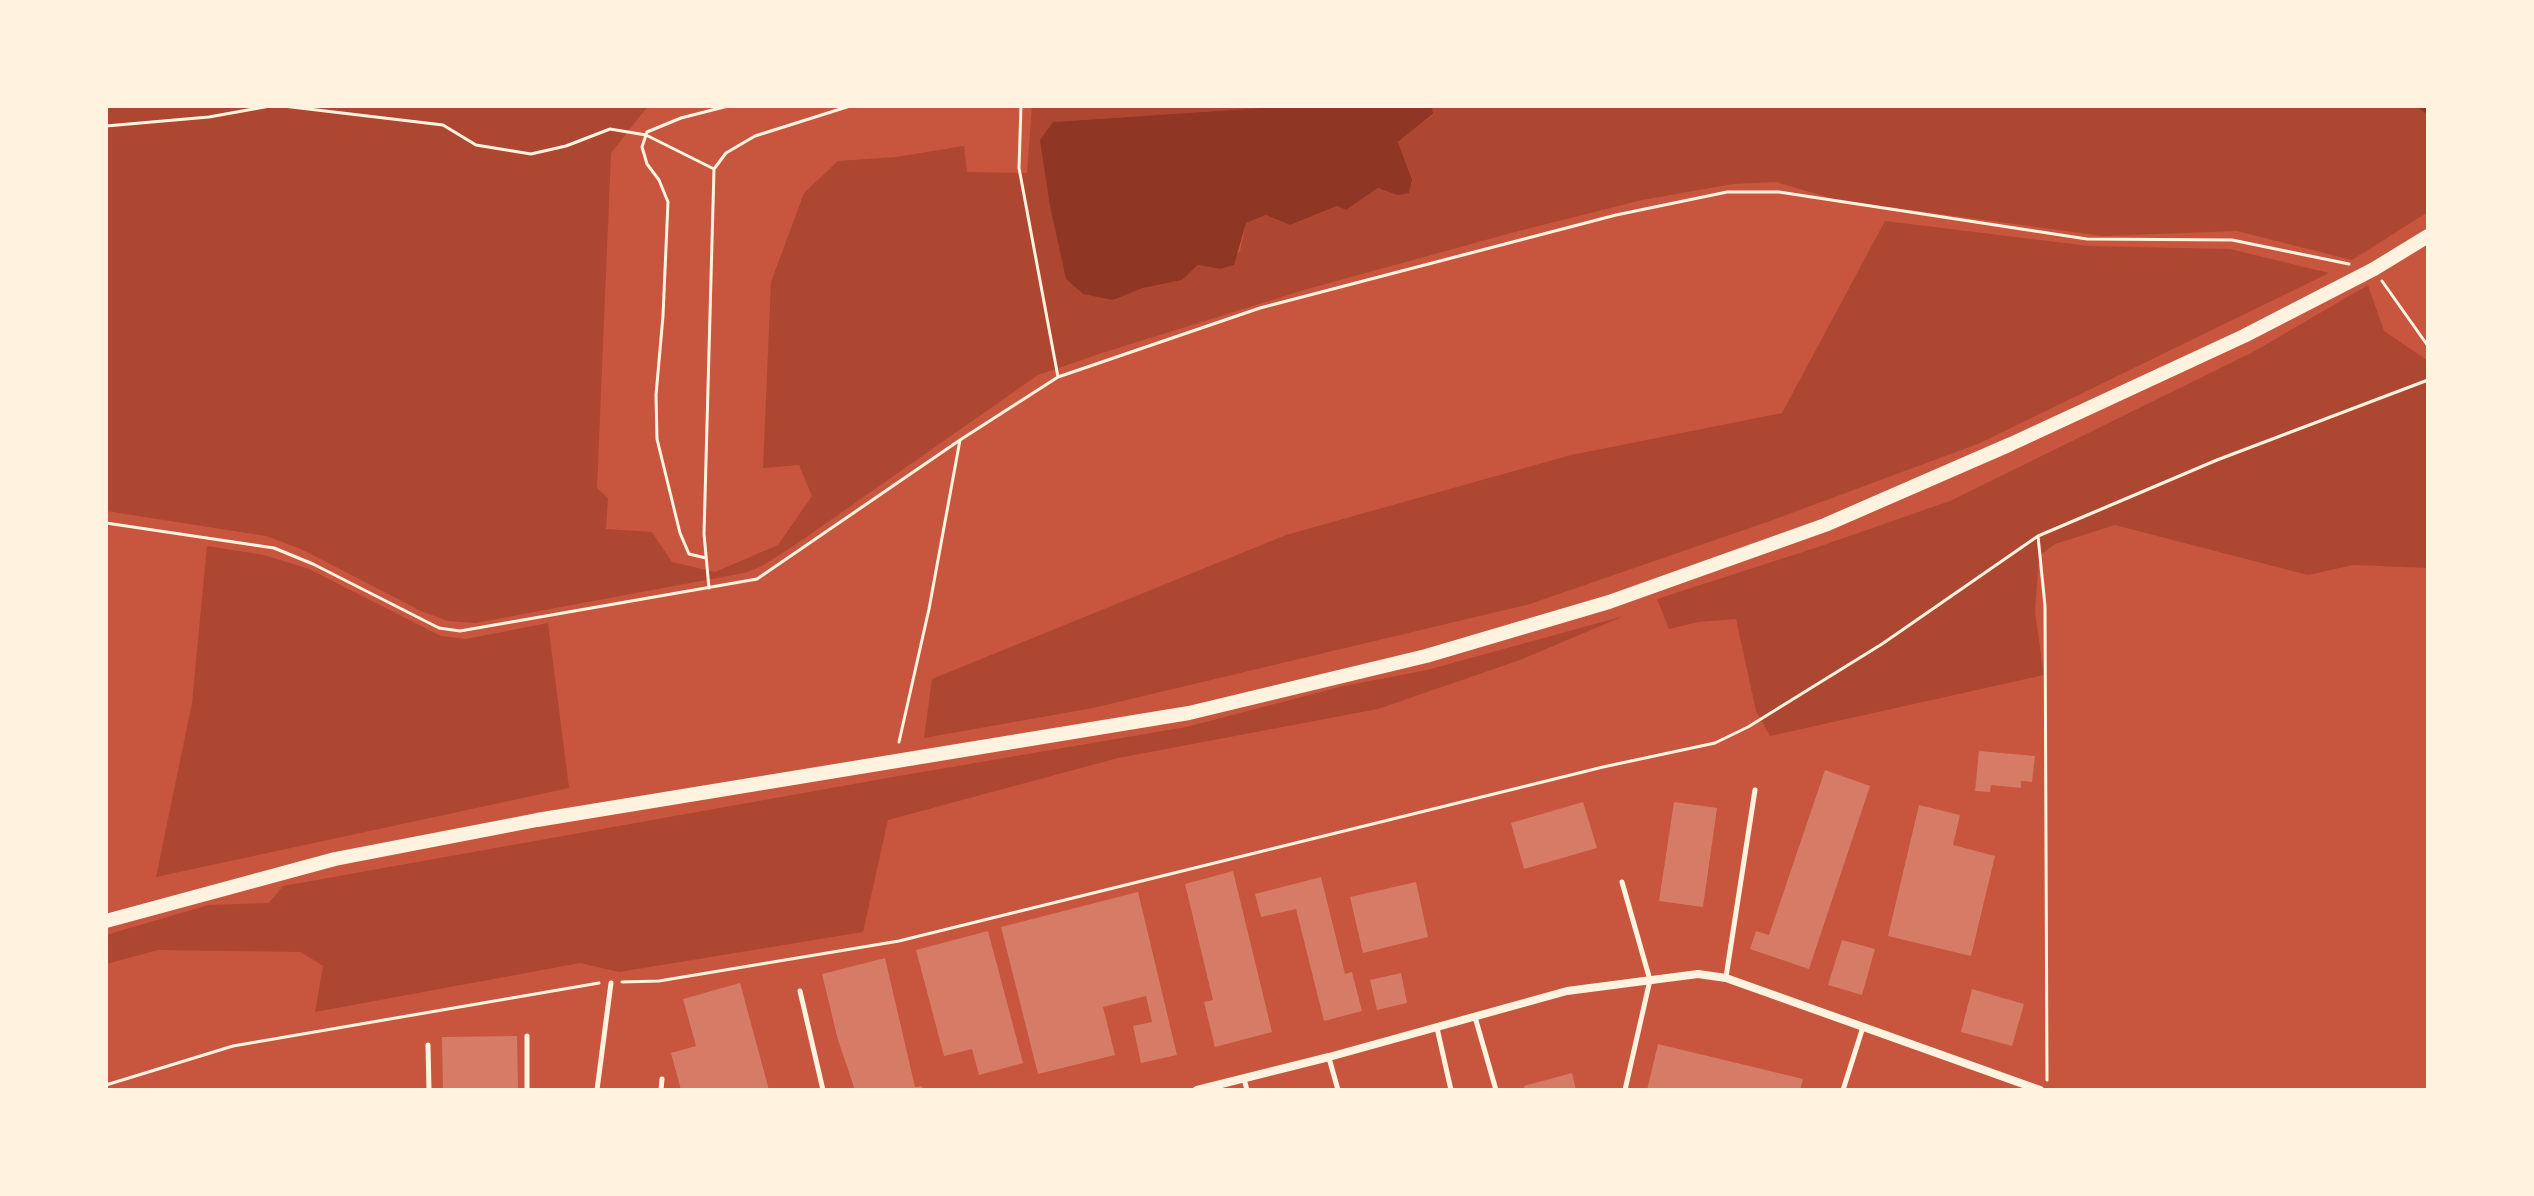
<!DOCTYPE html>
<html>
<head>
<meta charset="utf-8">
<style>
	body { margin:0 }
	#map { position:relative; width:2534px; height:1196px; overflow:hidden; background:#c8553d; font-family:"Work Sans",sans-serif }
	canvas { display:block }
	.frame { position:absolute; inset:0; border:108px solid #fff3e0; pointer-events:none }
</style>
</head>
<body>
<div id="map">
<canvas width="2534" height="1196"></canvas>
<div class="frame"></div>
</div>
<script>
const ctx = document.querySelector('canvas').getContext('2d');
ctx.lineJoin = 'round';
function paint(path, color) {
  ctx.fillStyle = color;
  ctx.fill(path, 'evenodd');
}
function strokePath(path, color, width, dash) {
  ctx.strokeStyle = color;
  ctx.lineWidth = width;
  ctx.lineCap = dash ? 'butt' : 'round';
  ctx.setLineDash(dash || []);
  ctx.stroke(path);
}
const green = new Path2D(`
	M106 106H648L611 153 597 488 608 498 606 529 652 532 672 562 715 572 778 545 812 496 799 465 763 468 771 282 804 193 838 161 896 157 964 146 967 172 1027 173 1032 106H1290L1053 122 1113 300 1143 288 1182 280 1198 265 1220 269 1240 251 1246 223 1266 215 1290 225 1337 206 1346 210 1378 188 1397 195 1412 178 1398 142 1433 115 1432 106H2428V212L2352 260 2237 231 2103 236 1837 200 1776 182 1733 184 1642 200 1511 233 1304 290 1102 353 1038 375 792 547 760 567 744 573 475 623 448 621 421 611 301 549 266 536 106 511Z
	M1885 221 2089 246 2230 249 2329 273 1980 443 1770 521 1530 604 1093 708 924 738 932 679 1286 535 1571 455 1782 413Z
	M2368 285 2384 331 2428 361V568L2353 565 2308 575 2115 525 2055 544 2039 556 2035 612 2044 675 1770 736 1756 711 1736 619 1698 622 1669 629 1657 599 1815 548 1950 501 2253 352Z
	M207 546 264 555 309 569 441 636 466 639 548 623 569 788 156 877 192 703Z
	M1624 616 1520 660 1378 709 1118 758 888 820 863 932 619 972 580 963 315 1012 323 966 301 952 158 950 106 964V935L208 905 269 903 283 886 893 777 1186 727 1344 686 1427 670Z`);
const water = new Path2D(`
	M1290 106H1432L1433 114 1398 142 1412 179 1409 193 1397 195 1378 188 1346 210 1337 206 1290 225 1266 215 1246 223 1234 265 1220 269 1198 265 1182 280 1143 288 1113 300 1083 294 1066 279 1050 206 1040 140 1053 122Z`);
const stream = new Path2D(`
	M2421 106 2428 111`);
const building = new Path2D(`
	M1979 751 2035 756 2032 782 2021 781V788L1991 785 1990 792 1975 791Z
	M1825 770 1870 786 1809 969 1750 949 1756 931 1769 935Z
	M1583 802 1597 848 1524 869 1511 823Z
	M1674 802 1717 808 1703 907 1659 901Z
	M1919 805 1960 815 1953 845 1995 856 1971 956 1888 936Z
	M1233 871 1272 1032 1215 1047 1204 1002 1213 1000 1185 884Z
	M1321 877 1345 974 1352 972 1362 1011 1324 1021 1296 909 1261 917 1255 894Z
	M1416 882 1428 937 1363 953 1350 897Z
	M1138 892 1177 1055 1141 1063 1133 1026 1152 1022 1146 996 1103 1007 1115 1055 1038 1074 1001 927Z
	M988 931 1023 1063 979 1075 972 1049 944 1056 916 950Z
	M1842 940 1875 949 1862 995 1828 985Z
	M885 958 915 1087 922 1086 923 1090H855L838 1040 822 974Z
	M1401 973 1407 1003 1377 1010 1370 980Z
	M740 983 769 1090H681L671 1053 696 1046 683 999Z
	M1972 989 2024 1004 2012 1046 1961 1032Z
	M517 1036 518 1090H443L442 1037Z
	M1658 1044 1803 1079 1800 1090H1647Z
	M1572 1073 1576 1090H1525L1524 1086Z`);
const path = new Path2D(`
	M283 106 443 125 476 145 531 154 566 146 610 129 646 135 714 169
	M1021 106 1019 168 1058 377
	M106 126 209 117 270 106
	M2382 281 2428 346
	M106 523 274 548 313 564 439 628 460 631 757 579 960 440 1058 377 1260 308 1616 215 1727 192H1779L2087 239 2232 240 2349 264
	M2038 536 2045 606 2047 1080
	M706 558 689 554 680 533 657 439 656 395 663 316 668 202 659 180 647 164 642 147 647 132 681 118 728 106
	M709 588 704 534 714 169 726 153 755 136 850 106
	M899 742 929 609 960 440
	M622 982 659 981 899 941 1603 767 1715 743 1748 727 1882 644 2038 536 2217 460 2428 380
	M106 1085 233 1046 599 983`);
const service = new Path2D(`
	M1622 882 1650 980 1625 1090
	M1726 977 1755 790
	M800 991 823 1090
	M1475 1017 1496 1090
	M1437 1028 1451 1090
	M428 1045 429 1090
	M1329 1058 1338 1090
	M1244 1079 1247 1090
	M527 1090V1036
	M597 1090 611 983
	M661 1090 662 1079
	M1843 1090 1863 1027`);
const minor = new Path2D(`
	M1197 1090 1329 1057 1567 991 1698 974 1726 978 2040 1090`);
const primary = new Path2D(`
	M106 921 335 859 537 820 1189 713 1426 656 1609 602 1825 525 2011 444 2244 336 2374 269 2428 236`);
paint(green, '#ae4732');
paint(water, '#8f3625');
strokePath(stream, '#8f3625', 6);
paint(building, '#d67c66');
strokePath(path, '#fff3e0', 3);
strokePath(service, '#fff3e0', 5);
strokePath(minor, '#fff3e0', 8);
strokePath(primary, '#fff3e0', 14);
</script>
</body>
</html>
